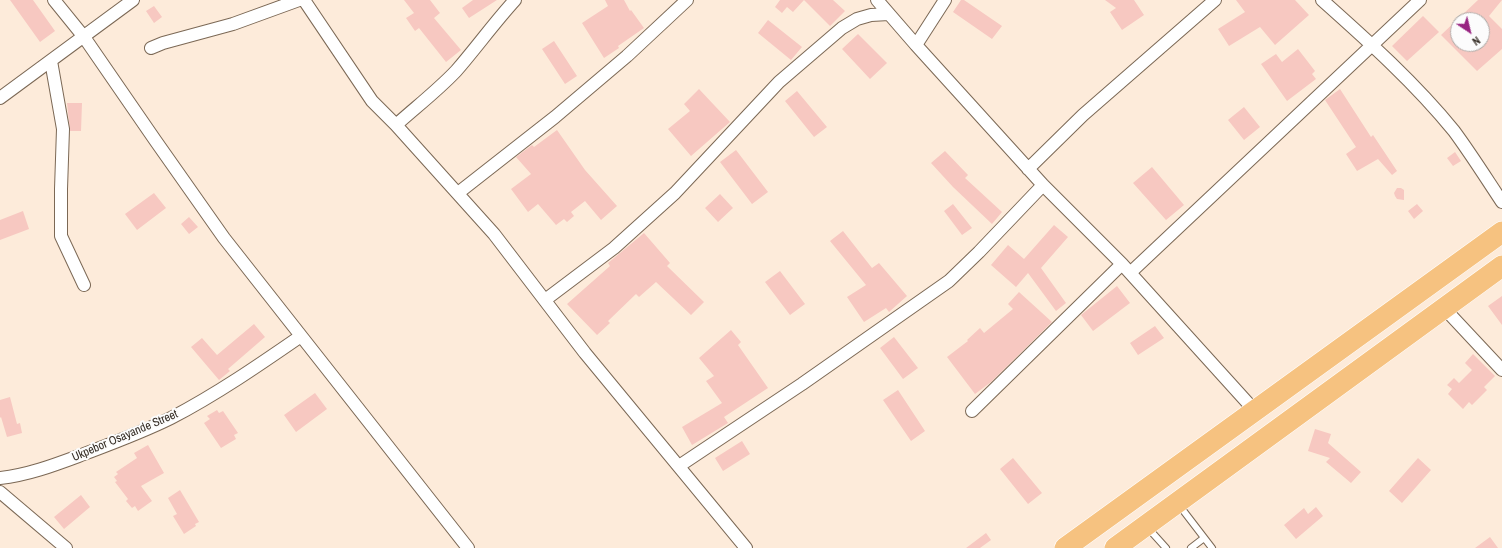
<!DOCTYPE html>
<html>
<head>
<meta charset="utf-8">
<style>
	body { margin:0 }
	#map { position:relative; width:1502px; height:548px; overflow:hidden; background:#fdebda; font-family:"Archivo Narrow",sans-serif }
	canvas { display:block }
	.north { position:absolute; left:1450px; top:12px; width:40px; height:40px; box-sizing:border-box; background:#fcfcfc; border:1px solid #aca9a6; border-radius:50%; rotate:145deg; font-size:11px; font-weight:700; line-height:16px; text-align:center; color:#342c24 }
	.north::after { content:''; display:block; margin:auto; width:14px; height:18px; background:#982481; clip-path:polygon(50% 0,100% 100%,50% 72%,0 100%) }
</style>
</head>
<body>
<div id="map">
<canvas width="1502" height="548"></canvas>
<div class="north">N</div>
</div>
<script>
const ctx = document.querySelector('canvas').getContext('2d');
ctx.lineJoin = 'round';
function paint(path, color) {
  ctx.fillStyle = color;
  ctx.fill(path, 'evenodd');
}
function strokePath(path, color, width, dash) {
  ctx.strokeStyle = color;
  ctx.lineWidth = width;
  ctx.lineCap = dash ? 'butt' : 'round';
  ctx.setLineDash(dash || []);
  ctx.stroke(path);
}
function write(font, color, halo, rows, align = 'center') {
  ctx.font = font + ' "Archivo Narrow",sans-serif';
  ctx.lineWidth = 4;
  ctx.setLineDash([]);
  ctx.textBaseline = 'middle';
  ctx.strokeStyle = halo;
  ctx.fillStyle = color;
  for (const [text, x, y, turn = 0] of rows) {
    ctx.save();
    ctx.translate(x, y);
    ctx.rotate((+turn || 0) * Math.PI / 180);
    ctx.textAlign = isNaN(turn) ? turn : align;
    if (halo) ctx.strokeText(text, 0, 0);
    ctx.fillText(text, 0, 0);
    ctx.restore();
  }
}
const building = new Path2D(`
	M10 0H33L55 31 40 42Z
	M404 0H430L440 13 434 18 461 50 446 62 419 28 415 31 406 18 414 13Z
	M473 0H497L469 18 462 8Z
	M605 0H624L630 11 631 10 644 28 618 46 619 48 604 58 582 23 608 6Z
	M780 0H833L845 11 830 26 804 0 793 12 787 7 782 13 775 7Z
	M961 0H964L1002 26 992 39 953 12Z
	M1105 0H1134L1144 15 1122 30 1110 12 1116 8Z
	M1236 0H1295L1309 15 1275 45 1260 27 1229 46 1218 29 1245 12Z
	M1478 0H1502L1489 16 1502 29V49L1477 71 1441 35ZM1458 20H1482V44H1458Z
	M154 6 162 17 154 23 146 11Z
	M1423 16 1439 32 1407 61 1392 46Z
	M768 20 802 47 791 60 758 33Z
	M858 34 887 63 870 79 842 49Z
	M554 41 577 76 565 84 542 49Z
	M1298 49 1315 71 1312 74 1316 79 1287 101 1261 64 1276 54 1282 62Z
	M699 89 730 122 691 156 668 129 690 111 684 104Z
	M1340 89 1371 137 1373 135 1397 171 1392 175 1378 159 1357 171 1346 154 1356 147 1325 100Z
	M797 91 827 127 814 137 785 101Z
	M67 103H82L81 131H70Z
	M1244 107 1260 127 1244 140 1228 120Z
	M557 130 585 170 617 206 601 220 585 201 571 212 574 216 567 222 564 219 556 225 538 204 528 212 511 189 531 174 516 157 532 145 534 147Z
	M736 150 768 192 752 204 720 162Z
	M945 151 968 175 965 178 1002 212 992 224 953 187 931 163Z
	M1455 152 1461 161 1453 166 1447 158Z
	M1152 167 1184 205 1166 220 1133 183Z
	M1397 188H1401L1404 190V200L1397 199 1395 196 1394 193Z
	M154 193 166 208 137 230 125 214Z
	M720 194 733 208 718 222 705 208Z
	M953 204 972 228 962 235 944 211Z
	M1417 204 1423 211 1414 219 1408 211Z
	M23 211 29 229 0 240V220Z
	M189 217 198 227 189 234 181 224Z
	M1054 225 1068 237 1041 268 1066 303 1056 311 1028 273 1016 287 991 265 1008 245 1024 259Z
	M843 231 872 268 879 263 907 296 889 312 886 308 864 322 847 297 866 285 830 241Z
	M644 233 670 263 667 266 704 302 691 315 656 282 639 297 636 294 608 321 610 323 597 335 567 304 610 266 608 263Z
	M780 271 805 304 790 315 765 282Z
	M1117 286 1130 303 1093 331 1081 315Z
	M1019 292 1052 322 991 382 975 394 947 357 968 341 967 340 980 328 984 333 1013 309 1008 304Z
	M1502 296V325L1488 306Z
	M254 324 265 337 228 369 230 371 219 380 191 347 202 338 217 355Z
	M1155 326 1164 338 1138 355 1130 343Z
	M731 330 741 342 738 345 768 388 724 417 728 423 692 445 682 427 722 403 706 381 714 376 699 358Z
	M894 337 918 368 903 379 880 348Z
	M1473 354 1495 376 1484 387 1487 390 1472 405 1469 402 1463 409 1448 394 1452 389 1447 385 1454 378 1459 383 1472 370 1465 363Z
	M898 390 925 431 911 441 883 400Z
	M315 393 327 409 296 432 284 415Z
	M10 397 17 424 20 423 22 433 7 437 1 417 0 418V400Z
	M217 410 219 413 223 411 238 433 234 435 236 439 221 448 204 423 210 419 207 416Z
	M1315 429 1331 434 1328 443 1361 472 1351 483 1326 462 1330 458 1308 451Z
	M742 441 750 454 723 471 715 458Z
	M148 445 164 473 141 486 152 501 138 511 135 506 132 508 126 501 128 499 115 482 117 481 114 477 118 474 116 472 137 458 134 453Z
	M1013 458 1042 493 1028 504 1000 469Z
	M1418 458 1431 470 1402 503 1389 491Z
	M180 490 199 522 195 524 196 526 184 534 173 516 177 514 168 498Z
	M81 495 90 507 64 529 54 517Z
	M1316 507 1323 516 1296 539 1284 525 1304 508 1308 514Z
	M986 533 991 540 980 548H966Z
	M1490 537 1498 548H1475Z`);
const lane = new Path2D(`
	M1179 505 1212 548
	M1148 528 1166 548
	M1191 548 1204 538`);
const street = new Path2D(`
	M54 0 84 37 155 140 224 238 468 548
	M304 0 372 101 396 125C416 107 437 91 456 71 476 48 494 23 515 0
	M877 0 916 45 1043 185 1122 264 1255 411
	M1322 0C1368 41 1415 83 1454 131 1471 154 1486 178 1502 202
	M916 45 945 0
	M151 48 163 43 233 24 299 0
	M51 61 63 129 61 189V236L84 285
	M0 98 133 0
	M396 125 494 234 585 353 746 548
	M1028 169 1083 115 1215 0
	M458 193 555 117 627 56 687 0
	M1130 273 1420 0
	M545 300 614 248 675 193 779 82 842 28 857 19 871 15 889 14
	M1444 308 1502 370
	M972 411 1122 264
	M679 466 802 384 949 281 979 252 1043 185
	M0 478C29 475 57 464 84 454 113 443 143 432 171 418 217 394 259 365 301 336
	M0 492 66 548`);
const highway = new Path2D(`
	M1065 548 1502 232
	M1115 548 1502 266`);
const streetNames = [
	["Ukpebor Osayande Street",125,436,-23]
];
paint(building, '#f7c8c1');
strokePath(lane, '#7b6855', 8);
strokePath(street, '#7b6855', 14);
strokePath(highway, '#fff', 22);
strokePath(lane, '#fff', 6);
strokePath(street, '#fff', 12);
strokePath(highway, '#f6c280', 21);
write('12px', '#342c24', '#fcfcfc', streetNames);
</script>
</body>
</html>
